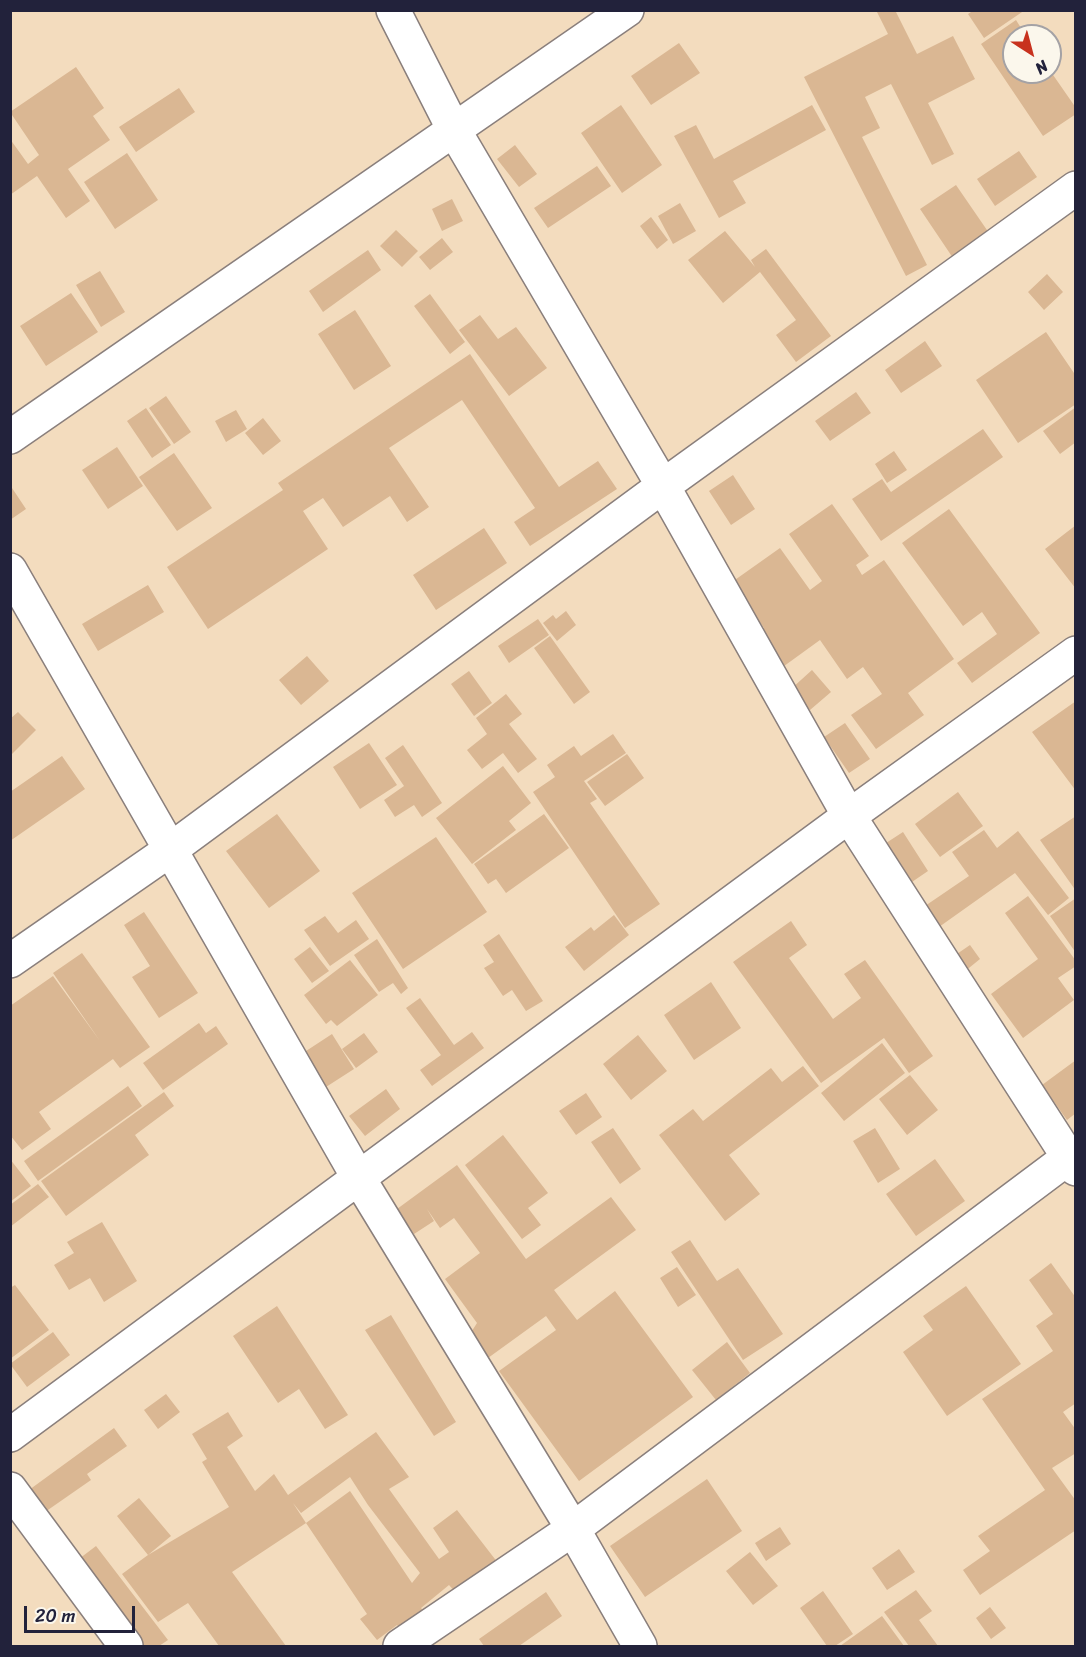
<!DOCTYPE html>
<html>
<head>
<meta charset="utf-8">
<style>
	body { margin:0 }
	#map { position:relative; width:1086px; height:1657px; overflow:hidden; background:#f3dcbe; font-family:Sriracha,sans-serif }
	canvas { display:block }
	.frame { position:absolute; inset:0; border:12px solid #22223b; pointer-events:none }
	.north { position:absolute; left:1002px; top:24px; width:60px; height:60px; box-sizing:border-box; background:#fbf7ec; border:2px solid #a4a2a5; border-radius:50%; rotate:144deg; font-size:16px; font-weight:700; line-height:24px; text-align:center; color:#22223b }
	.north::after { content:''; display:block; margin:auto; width:21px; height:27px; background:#c8321e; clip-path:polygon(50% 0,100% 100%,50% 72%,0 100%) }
	.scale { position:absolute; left:24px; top:1606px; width:111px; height:27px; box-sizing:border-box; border:3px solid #22223b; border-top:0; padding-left:8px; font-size:18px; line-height:21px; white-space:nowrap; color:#22223b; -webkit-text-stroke:4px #fbf7ec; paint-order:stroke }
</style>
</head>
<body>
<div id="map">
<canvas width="1086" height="1657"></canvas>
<div class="frame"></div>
<div class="north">N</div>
<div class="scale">20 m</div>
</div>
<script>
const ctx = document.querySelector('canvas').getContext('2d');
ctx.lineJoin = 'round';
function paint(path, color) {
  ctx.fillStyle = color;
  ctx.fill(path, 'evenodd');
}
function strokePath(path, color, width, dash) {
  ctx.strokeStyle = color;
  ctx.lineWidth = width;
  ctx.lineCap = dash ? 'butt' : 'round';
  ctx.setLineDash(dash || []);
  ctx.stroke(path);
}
const building = new Path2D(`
	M876 10H895L917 54 953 36 975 79 928 103 954 154 932 165 891 84 865 97 880 128 862 137 927 265 906 276 804 77 888 34Z
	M974 10H1025L984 38 968 14Z
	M1016 20 1026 36H1014V72H1051L1076 108V114L1043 136 981 44Z
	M679 43 700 73 651 105 631 76Z
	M76 67 104 108 93 116 110 140 68 169 90 201 66 218 37 176 10 195V139L28 164 39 155 10 112Z
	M179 88 195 112 136 152 119 127Z
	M621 105 662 165 622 193 581 133Z
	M812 105 826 130 733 181 746 203 719 218 674 136 696 125 714 159Z
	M515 145 537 174 519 187 497 159Z
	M1019 151 1037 177 995 206 977 179Z
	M127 153 158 200 115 229 84 182Z
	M597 166 611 186 548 228 534 208Z
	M956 185 989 233 953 258 920 209Z
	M452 199 463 221 442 231 432 209Z
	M680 203 696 231 673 244 658 216Z
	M651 217 668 240 657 249 640 226Z
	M396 230 418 251 402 267 380 246Z
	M725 231 755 267 751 260 766 249 831 336 796 362 776 335 796 320 760 272 723 303 688 260Z
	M442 238 453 252 430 270 419 257Z
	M368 250 381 270 323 312 309 291Z
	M100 271 125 312 101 327 76 285Z
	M1047 274 1063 292 1044 310 1028 292Z
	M71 293 98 332 46 366 20 326Z
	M430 294 465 342 450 354 414 306Z
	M355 310 391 366 354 390 318 334Z
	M480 315 498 339 516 327 547 368 509 396 459 330Z
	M1046 332 1076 376V404L1018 443 976 380Z
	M925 341 942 366 901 393 885 370Z
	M470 354 559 487 598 461 617 489 530 546 514 522 535 508 462 400 389 448 429 507 407 522 390 496 343 527 323 498 303 511 328 549 208 629 167 567 283 490 278 483Z
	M856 392 871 413 830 441 815 421Z
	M166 396 191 432 174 444 149 408Z
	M1076 407V442L1060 454 1043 431Z
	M146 408 171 445 152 458 127 421Z
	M236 410 247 429 226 442 215 421Z
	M263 418 281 441 263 455 245 433Z
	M983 429 1003 457 881 541 852 499 882 479 891 492Z
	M117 447 143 486 108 509 82 470Z
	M894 451 907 470 887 483 875 464Z
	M174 453 212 508 177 531 139 477Z
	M733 475 755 509 731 525 709 491Z
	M10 485 26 509 10 520Z
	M832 504 869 556 856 565 862 575 884 560 954 659 908 693 924 715 876 749 851 715 882 694 863 667 847 679 820 640 780 669 755 634 764 628 732 582 780 548 810 590 822 581 789 534Z
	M949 509 1040 633 972 683 957 663 997 634 982 612 963 626 902 543Z
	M1076 525V589L1045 549Z
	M484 528 507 563 436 610 413 575Z
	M148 585 164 612 98 651 82 624Z
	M566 611 576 625 557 641 543 623 553 615 556 619Z
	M538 619 549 635 509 663 498 646Z
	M550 636 590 692 574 704 534 648Z
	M307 656 329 681 301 705 279 680Z
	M812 670 831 692 810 710 791 689Z
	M469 671 492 703 474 716 451 684Z
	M506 694 522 714 509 724 537 759 518 773 503 753 482 769 467 750 487 734 476 718Z
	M1076 701V791L1032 732Z
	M18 712 36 730 10 756V719Z
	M845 723 870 759 849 773 824 737Z
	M613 734 626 753 584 781 597 799 590 803 660 904 625 928 533 792 555 777 547 765 574 746 581 756Z
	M369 743 397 785 360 809 333 767Z
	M403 745 442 803 422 817 414 805 395 817 384 800 404 786 385 758Z
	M627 754 644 778 605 806 587 782Z
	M62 756 85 789 10 841V792Z
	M503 766 531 803 509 821 516 830 472 864 436 818Z
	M958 792 983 826 940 857 915 824Z
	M277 814 320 871 269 908 226 851Z
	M544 814 569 848 506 893 496 879 488 884 474 864Z
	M1076 816V891L1040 840Z
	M984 830 997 848 1018 831 1069 898 1048 915 1015 873 939 927 925 906 969 876 952 852Z
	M903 832 928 871 909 884 883 845Z
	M436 837 487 912 403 969 352 893Z
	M1028 896 1076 961V966L1058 978 1074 1000 1023 1038 991 994 1038 959 1005 913Z
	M1076 898V953L1050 916Z
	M144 912 198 993 159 1018 132 977 150 966 124 925Z
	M614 915 629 935 584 971 565 947 591 927 594 931Z
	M325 916 338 933 356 920 369 939 330 966 304 930Z
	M791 921 807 945 789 958 833 1019 861 998 844 974 865 960 933 1056 909 1073 884 1038 821 1083 733 962Z
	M499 934 543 1001 526 1011 512 990 503 996 484 968 494 962 483 945Z
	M377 939 408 988 401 994 393 983 379 992 354 955Z
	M970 945 980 959 964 972 954 956Z
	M310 947 329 971 312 983 294 959Z
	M82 953 150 1047 120 1068 113 1059 39 1112 51 1129 22 1150 10 1135V1006L53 976 100 1041 53 973Z
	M350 960 378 995 337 1026 331 1020 326 1024 304 995Z
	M711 982 741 1028 694 1060 664 1015Z
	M420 998 454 1045 472 1032 484 1048 432 1086 420 1070 441 1055 406 1008Z
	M199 1023 206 1033 216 1026 228 1044 163 1090 143 1063Z
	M364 1033 378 1052 356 1068 342 1049Z
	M332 1034 354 1069 326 1087 303 1053Z
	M638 1035 667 1071 631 1100 603 1064Z
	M882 1043 905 1073 844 1121 821 1093Z
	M1076 1060V1113L1067 1120 1042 1085Z
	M803 1066 819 1086 729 1155 760 1194 725 1221 659 1135 693 1109 703 1121 771 1068 782 1082Z
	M910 1075 938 1110 907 1135 879 1099Z
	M128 1086 142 1106 38 1181 24 1161Z
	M386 1089 400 1109 365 1136 349 1116Z
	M164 1092 174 1106 135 1135 149 1155 66 1216 41 1181Z
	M586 1093 602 1117 576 1135 559 1111Z
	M613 1128 641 1169 620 1184 591 1142Z
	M875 1128 900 1169 878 1183 853 1141Z
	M503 1135 548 1193 528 1208 541 1225 522 1239 465 1165Z
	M10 1159 31 1186 10 1202Z
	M935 1159 965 1201 916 1236 886 1194Z
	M457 1165 526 1259 611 1197 636 1230 554 1290 577 1320 615 1291 693 1397 579 1481 499 1371 556 1330 546 1316 488 1358 470 1334 477 1323 445 1279 480 1253 454 1218 440 1228 427 1209 434 1221 414 1234 397 1209Z
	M38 1184 49 1197 10 1227V1205Z
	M102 1222 137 1281 104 1302 90 1278 69 1290 54 1265 74 1253 67 1242Z
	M690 1240 717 1281 738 1268 783 1334 743 1360 671 1252Z
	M1051 1263 1076 1298V1403L1063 1412 1076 1430V1453L1052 1468 1076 1501V1530L980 1595 963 1570 990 1551 978 1536 1045 1490 982 1399 1053 1351 1036 1326 1053 1314 1029 1280Z
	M677 1267 696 1295 678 1307 660 1278Z
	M15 1285 49 1330 10 1359V1288Z
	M966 1286 1021 1364 947 1416 903 1352 933 1330 923 1316Z
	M277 1306 348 1415 325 1429 299 1389 278 1403 233 1336Z
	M391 1315 456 1422 434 1436 365 1330Z
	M53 1332 70 1355 27 1387 10 1364Z
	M727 1342 750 1373 716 1400 692 1370Z
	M166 1394 180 1412 158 1429 144 1410Z
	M228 1412 243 1436 227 1447 255 1491 274 1474 288 1495 376 1432 409 1477 389 1489 439 1559 449 1552 433 1528 457 1510 498 1563 458 1595 449 1585 421 1608 432 1622 409 1640 397 1625 377 1640 360 1619 367 1614 306 1523 232 1572 286 1646H219L188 1603 158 1622 122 1574 148 1555 229 1507 202 1462 207 1459 192 1434ZM350 1477 368 1505 420 1573 412 1583 350 1491 306 1523 293 1503 301 1513Z
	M114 1428 127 1446 87 1474 91 1480 45 1512 29 1490Z
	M707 1479 742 1531 645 1597 610 1546Z
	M139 1498 171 1536 148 1555 117 1516Z
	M780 1527 791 1544 766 1561 755 1543Z
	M96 1546 168 1640 159 1646H133L71 1565Z
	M899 1549 915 1572 887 1590 872 1568Z
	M750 1552 778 1586 753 1605 726 1571Z
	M916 1590 932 1611 919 1620 938 1646H909L884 1612Z
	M823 1591 853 1634 835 1646H827L800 1608Z
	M546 1592 562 1616 519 1646H484L479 1639Z
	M990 1607 1006 1628 991 1639 976 1618Z
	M882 1616 904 1646H840Z`);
const minor = new Path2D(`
	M393 10 454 130 663 486 849 816 1076 1169
	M10 437 627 10
	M10 570 358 1177 573 1529 640 1646
	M10 961 170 850 663 486 1076 188
	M10 1435 849 816 1076 653
	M10 1489 126 1646
	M400 1646 573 1529 1076 1152`);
paint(building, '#dab793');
strokePath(minor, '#8a7f7c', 36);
strokePath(minor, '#fff', 33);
</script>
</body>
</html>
